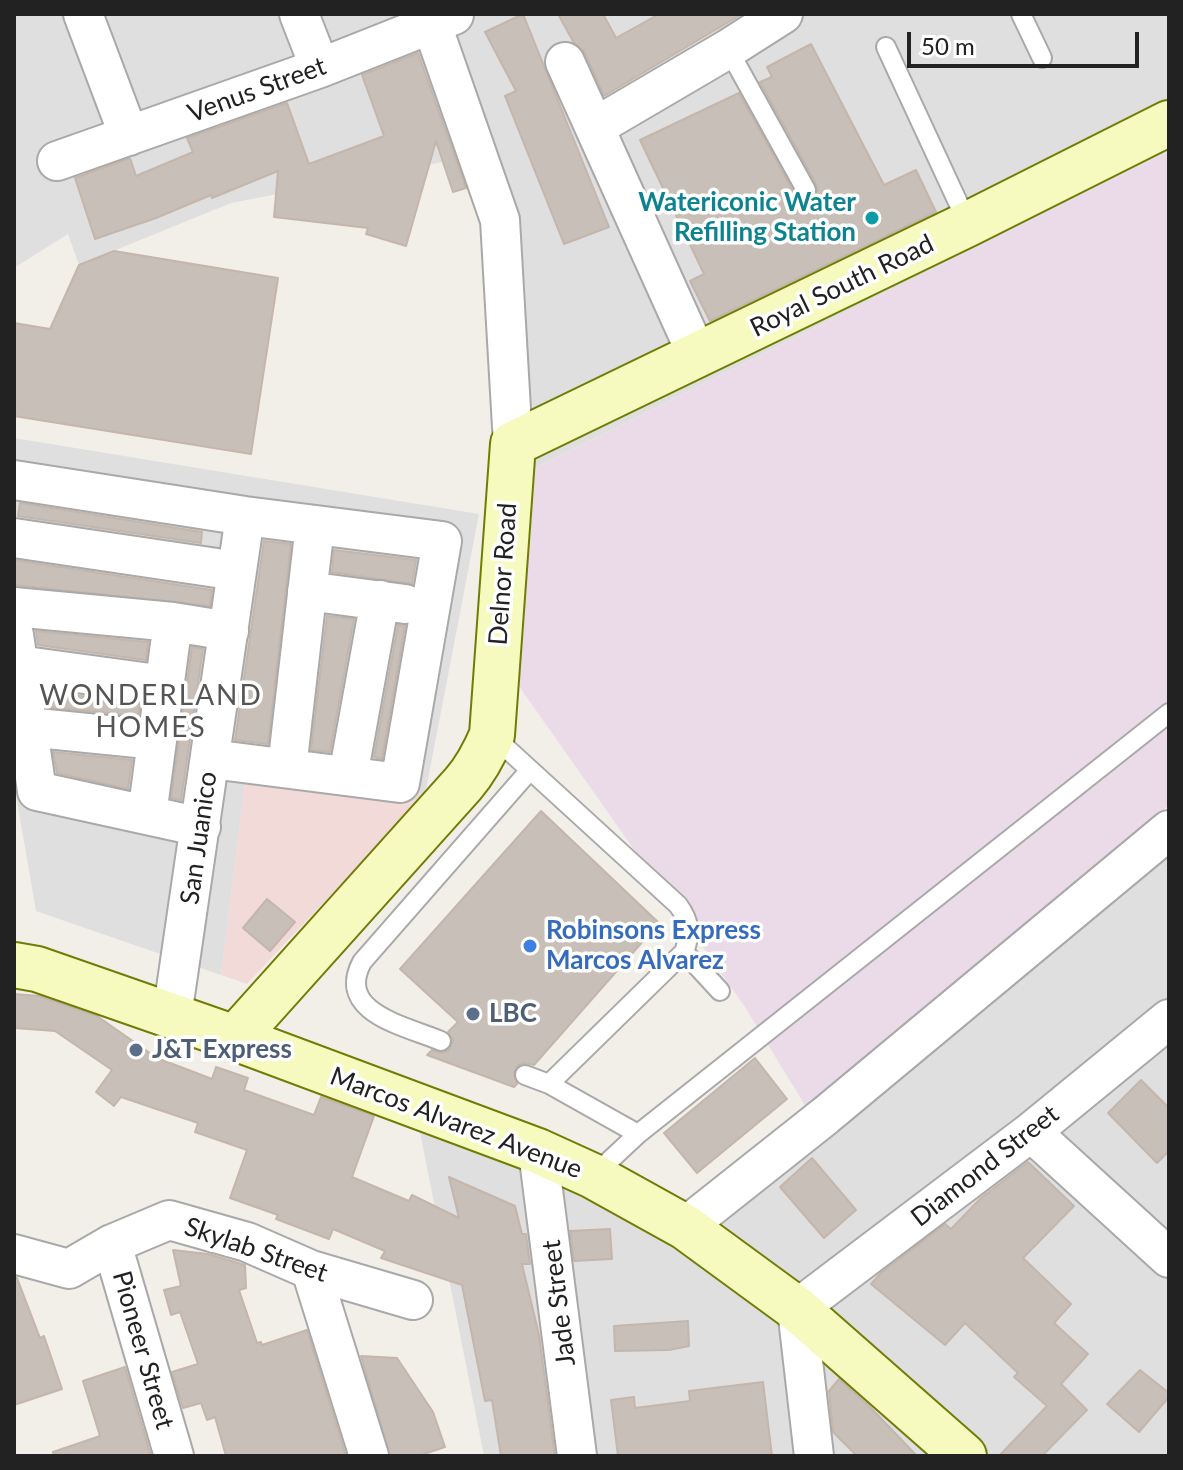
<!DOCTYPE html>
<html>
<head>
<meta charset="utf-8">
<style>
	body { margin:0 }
	#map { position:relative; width:1183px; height:1470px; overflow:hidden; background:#f2efe9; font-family:Lato,sans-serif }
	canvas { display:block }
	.frame { position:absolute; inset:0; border:16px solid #222; pointer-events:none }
	.scale { position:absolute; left:907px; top:32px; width:232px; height:36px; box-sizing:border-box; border:4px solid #222; border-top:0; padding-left:10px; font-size:24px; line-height:28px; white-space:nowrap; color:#222; -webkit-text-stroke:6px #fff; paint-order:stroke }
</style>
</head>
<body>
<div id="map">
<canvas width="1183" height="1470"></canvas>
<div class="frame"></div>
<div class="scale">50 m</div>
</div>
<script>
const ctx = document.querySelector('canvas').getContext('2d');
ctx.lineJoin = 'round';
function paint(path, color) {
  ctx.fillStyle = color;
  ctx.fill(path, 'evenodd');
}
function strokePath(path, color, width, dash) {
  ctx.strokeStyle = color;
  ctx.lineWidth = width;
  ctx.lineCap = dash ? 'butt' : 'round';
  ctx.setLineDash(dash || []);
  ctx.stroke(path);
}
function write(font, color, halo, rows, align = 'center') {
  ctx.font = font + ' Lato,sans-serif';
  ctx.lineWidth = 7;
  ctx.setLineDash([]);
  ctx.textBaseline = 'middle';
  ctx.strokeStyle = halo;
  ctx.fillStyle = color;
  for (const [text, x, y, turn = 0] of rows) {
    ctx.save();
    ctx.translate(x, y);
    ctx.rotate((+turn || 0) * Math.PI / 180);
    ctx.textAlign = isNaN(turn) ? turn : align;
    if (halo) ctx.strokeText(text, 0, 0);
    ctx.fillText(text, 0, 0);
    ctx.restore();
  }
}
const residential = new Path2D(`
	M14 14H1169V151L529 471 479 155 231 203 79 265 68 234 14 268Z
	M14 438 479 514 425 795 247 767 221 975 36 911 14 784Z
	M1169 844V1456H484L419 1127 699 1236Z`);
const commercial = new Path2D(`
	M247 766 425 795 247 984 221 975Z`);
const industrial = new Path2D(`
	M1169 151V805L806 1107 745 1007 516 682 529 471Z`);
const building = new Path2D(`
	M523 14 609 227 564 244 505 96 516 91 485 32Z
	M558 14H603L616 38 659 14H742L604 96 585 53 574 43Z
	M811 44 884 185 916 170 936 212 710 321 690 281 704 274 640 140 739 93 796 196 805 202 812 200 818 191 816 184 760 82 772 77 767 67Z
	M418 53 466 188 453 192 436 141 406 246 366 234 368 228 274 217 278 171 212 198 211 195 156 218 95 239 75 178 130 158 136 176 193 152 187 138 287 103 309 164 384 136 362 75Z
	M114 251 278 278 251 454 14 416V323L50 329 79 265Z
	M20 503 202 532 201 543 18 516Z
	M264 541 291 544 268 744 235 740Z
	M334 550 416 560 412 584 332 572Z
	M14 560 212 590 210 606 14 585Z
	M327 616 354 619 330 752 311 750Z
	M398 625 405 626 382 759 374 757Z
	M36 631 148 642 146 660 38 645Z
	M192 647 203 649 181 800 171 798Z
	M44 691 140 704 138 716 47 707Z
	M53 752 132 760 128 789 57 773Z
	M541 811 659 923 534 1065 524 1063 517 1066 514 1072 517 1084 514 1087 427 1055 432 1050 442 1053 449 1050 453 1040 448 1032 458 1022 400 969Z
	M267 899 295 922 270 951 243 928Z
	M14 994 39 996 97 1016 157 1058 212 1079 216 1067 248 1078 244 1090 314 1115 321 1097 374 1116 352 1177 409 1201 412 1195 459 1218 449 1177 515 1206 522 1234H526L530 1264H522L539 1335 555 1456H501L492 1400 485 1401 462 1285 381 1258 385 1251 333 1229 329 1239 276 1219 278 1215 230 1198 247 1150 195 1132 198 1123 121 1097 114 1106 96 1092 112 1070 55 1031 14 1028Z
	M755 1058 787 1099 697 1173 664 1133Z
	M1141 1080 1169 1108V1151L1157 1163 1108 1113Z
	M812 1158 856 1210 824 1238 780 1187Z
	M1028 1162 1074 1206 1023 1258 1071 1304 1054 1323 1088 1354 1061 1384 1087 1410 1042 1456H999L1047 1406 1014 1377 1018 1373 965 1323 945 1345 871 1284 881 1273 945 1224 951 1229 981 1198Z
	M610 1229 612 1259 574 1261 570 1231Z
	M173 1250 208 1254 245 1265 246 1288 239 1290 257 1343 261 1342 262 1345 307 1330 346 1456H226L215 1417 207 1420 201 1403 183 1408 172 1372 198 1364 180 1312 171 1315 164 1290 181 1286Z
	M14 1277 17 1278 40 1338 44 1336 62 1389 14 1405Z
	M688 1321 689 1346 669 1350 615 1351 614 1326Z
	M361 1356 397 1358 433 1412 445 1447 418 1456H390Z
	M125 1367 151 1456H54L53 1452 100 1436 83 1381Z
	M1140 1370 1169 1393V1397L1139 1432 1107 1404Z
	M839 1379 869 1406 917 1456H857L833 1432 829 1391Z
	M763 1382 772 1456H618L611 1400 634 1397 635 1408 690 1401 689 1391Z`);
const lane = new Path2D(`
	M1021 14 1042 58
	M886 47 968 224
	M728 49 806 190
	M492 735 678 905C690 921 691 934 684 952L549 1084 638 1134 593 1176
	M684 952 720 991
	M441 1041C406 1026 335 1013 362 962L530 770
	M525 1075 549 1084
	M638 1134 1169 713`);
const street = new Path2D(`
	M83 14 129 136
	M299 14 320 68
	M432 25 500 220 513 444
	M565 62 698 357
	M595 127 728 49 783 14
	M57 161 320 68 454 15
	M14 480 245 516 442 541 400 783 211 759
	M14 538 237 571
	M307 591 405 604
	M14 607 173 622 229 631
	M14 635 37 791 201 827
	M18 665 165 685
	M27 727 157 740
	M287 768 315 525
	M348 776 380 600
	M147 815 173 622
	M172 1016 245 516
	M1031 1132 1169 1258
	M538 1151 577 1456
	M685 1227 825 1116 1169 830
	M112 1244 174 1456
	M14 1254 69 1269 112 1244 169 1220 247 1242 311 1270 413 1300
	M311 1270 369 1456
	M814 1456 797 1309 1031 1132 1169 1019`);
const secondary = new Path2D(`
	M14 965 37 969 235 1038 538 1151 593 1176 685 1227 797 1309 964 1456
	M235 1038 463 784C476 769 484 754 492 735L513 444 968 224 1169 123`);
const markers = [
	[872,218,8,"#0f9aa8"],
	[530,946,8,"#3f7fe0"],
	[473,1014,8,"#5c6f8a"],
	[136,1050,8,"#5c6f8a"]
];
const streetNames = [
	["Venus Street",257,90,-20],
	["Royal South Road",842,286,-26],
	["Delnor Road",503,574,-86],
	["San Juanico",199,838,-82],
	["Marcos Alvarez Avenue",456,1123,21],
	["Diamond Street",985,1166,-38],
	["Skylab Street",256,1250,19],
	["Jade Street",559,1303,-97],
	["Pioneer Street",143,1350,74]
];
const cultureNames = [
	["Watericonic Water",856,203],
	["Refilling Station",856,233]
];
const shopNames = [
	["Robinsons Express",546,931],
	["Marcos Alvarez",546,961]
];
const serviceNames = [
	["LBC",489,1014],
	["J&T Express",152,1050]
];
const neighbourhoodNames = [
	["WONDERLAND",151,696],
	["HOMES",151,728]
];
paint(residential, '#e0dfdf');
paint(commercial, '#f2dad9');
paint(industrial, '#ebdbe8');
paint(building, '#c7bfb8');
strokePath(building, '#c4b6ab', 2);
strokePath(lane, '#a9a9a9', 22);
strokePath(street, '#a9a9a9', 42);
strokePath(secondary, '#707d05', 48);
strokePath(lane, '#fff', 18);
strokePath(street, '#fff', 38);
strokePath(secondary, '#f7fabf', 44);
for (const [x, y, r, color] of markers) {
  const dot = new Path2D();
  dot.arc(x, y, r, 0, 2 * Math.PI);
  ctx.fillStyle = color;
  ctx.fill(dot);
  strokePath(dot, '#fff', 3);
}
write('26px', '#222', '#fff', streetNames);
write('bold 26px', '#0d838f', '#fff', cultureNames, 'right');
write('bold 26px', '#366cbe', '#fff', shopNames, 'left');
write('bold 26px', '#4e5e75', '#fff', serviceNames, 'left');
ctx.letterSpacing = '2px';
write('28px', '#555', '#fff', neighbourhoodNames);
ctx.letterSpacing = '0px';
</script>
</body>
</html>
